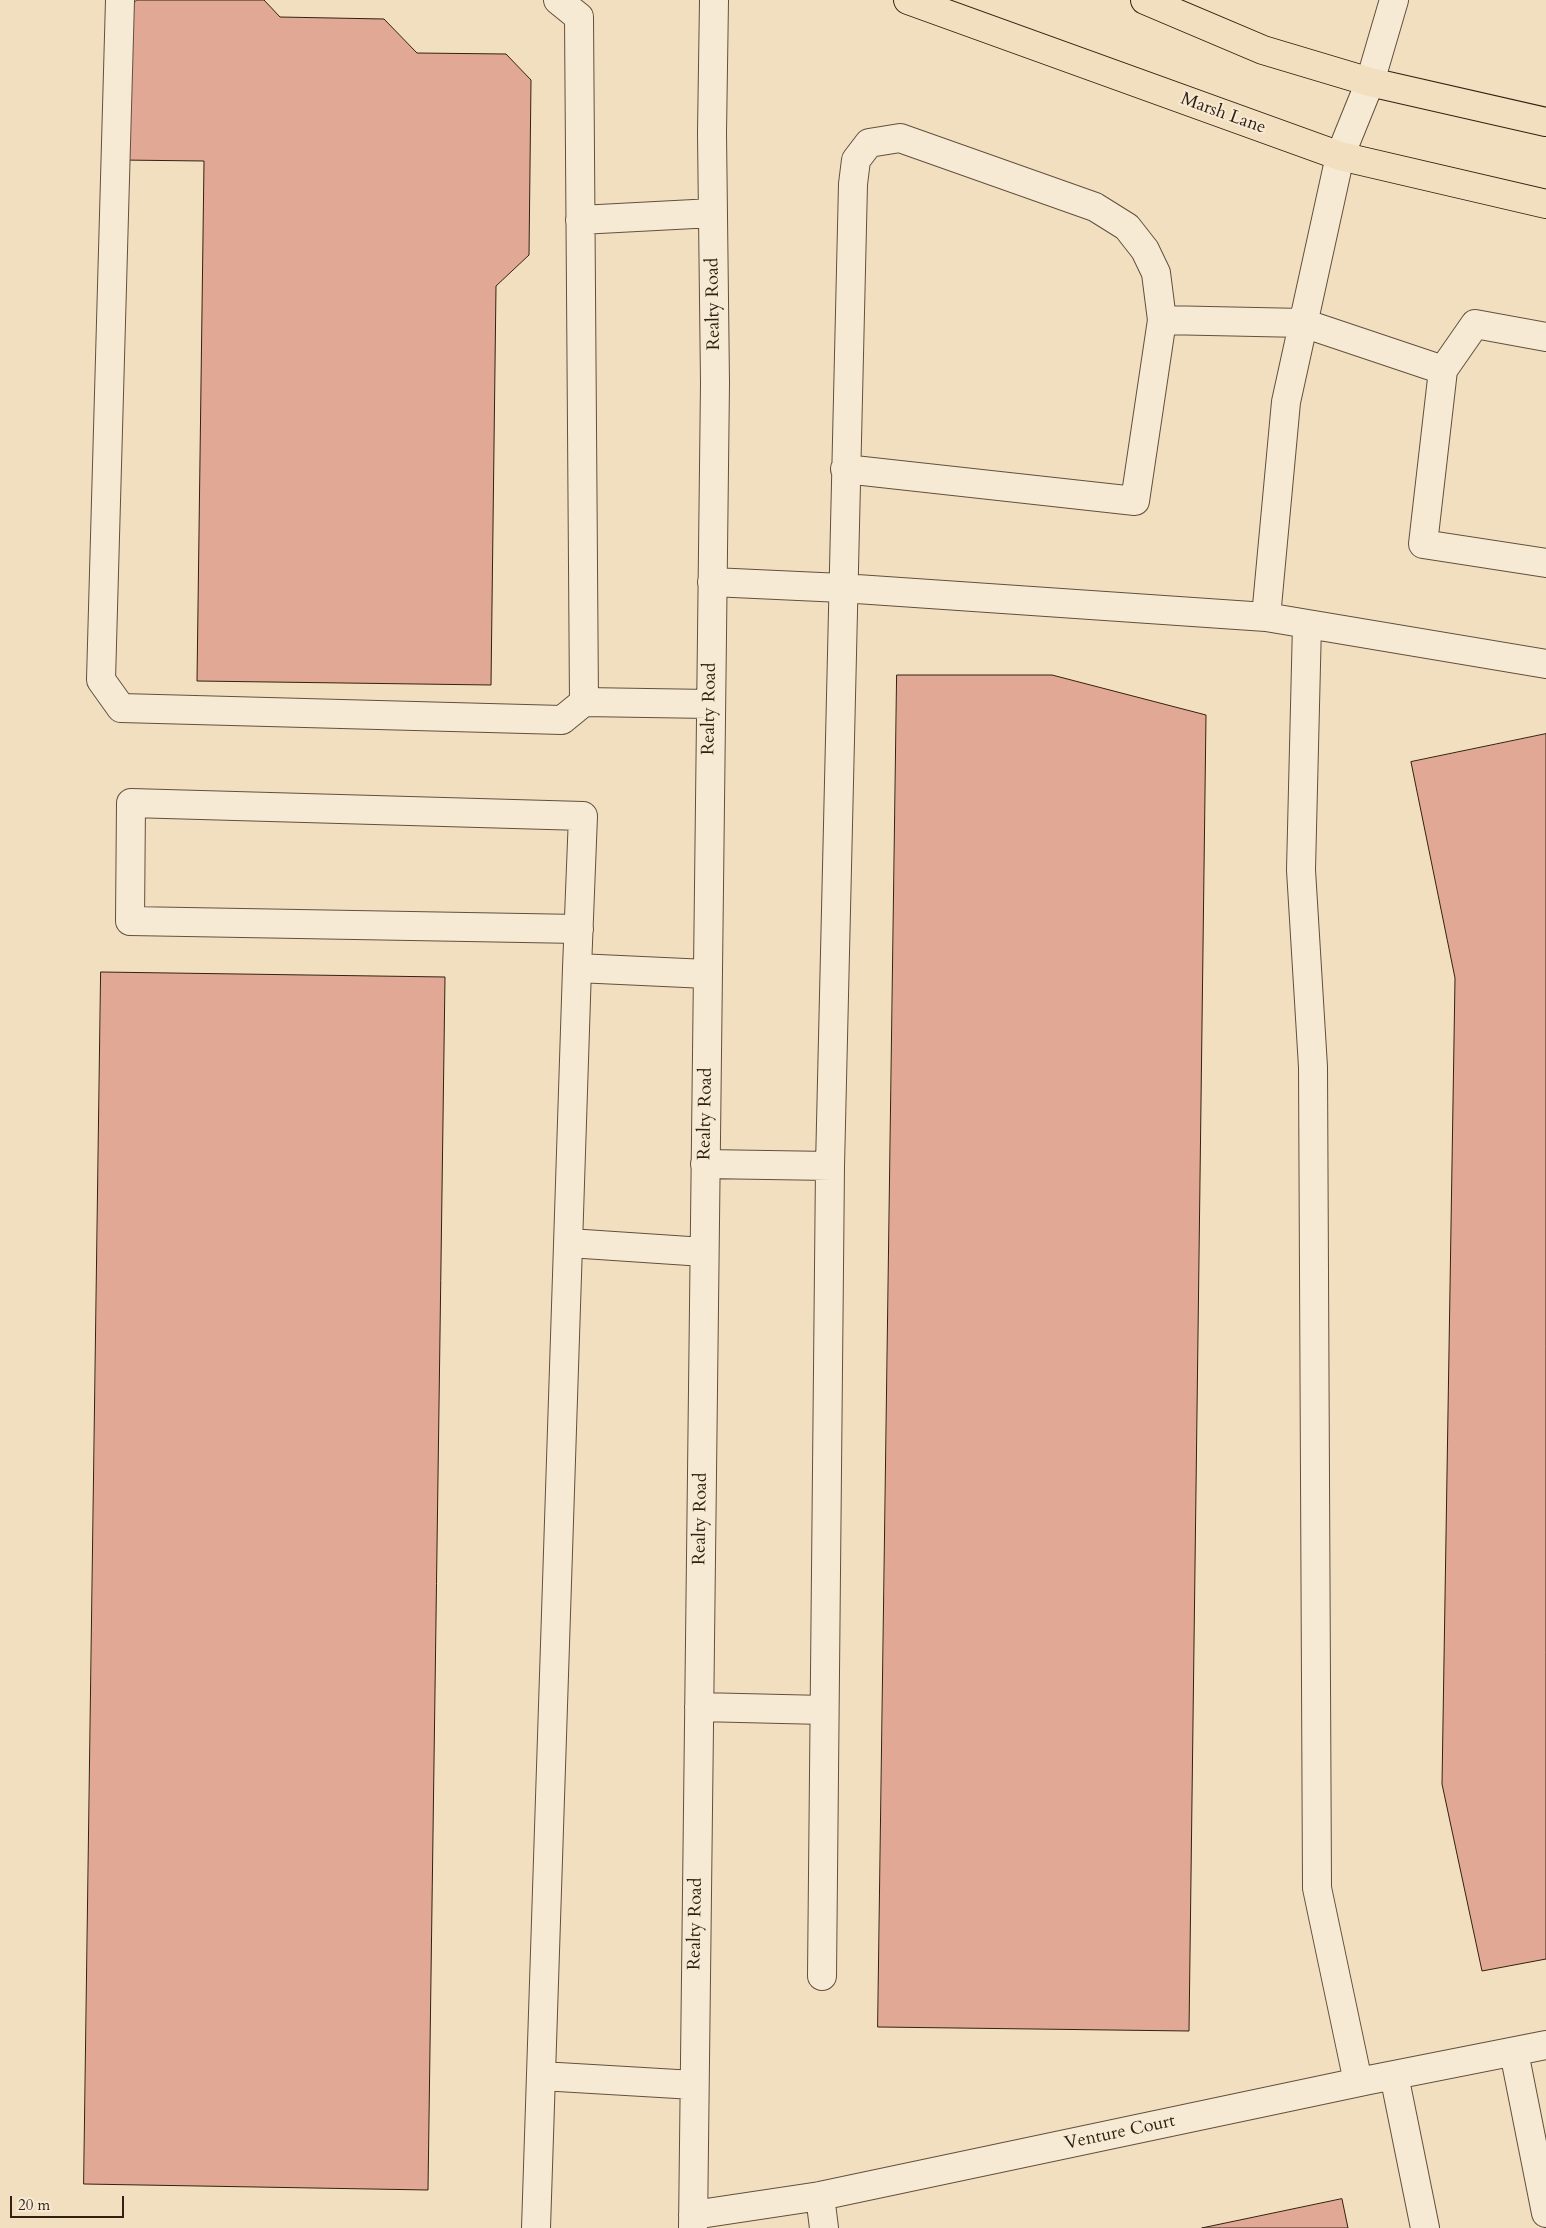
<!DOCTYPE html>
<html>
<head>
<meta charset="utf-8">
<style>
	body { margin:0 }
	#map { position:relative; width:1546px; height:2228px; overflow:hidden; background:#f2dfbf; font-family:Cardo,serif }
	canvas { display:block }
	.scale { position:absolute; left:10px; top:2196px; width:114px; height:22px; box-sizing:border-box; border:2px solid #322113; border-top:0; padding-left:6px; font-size:15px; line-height:18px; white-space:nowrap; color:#322113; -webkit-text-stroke:4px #f7ead5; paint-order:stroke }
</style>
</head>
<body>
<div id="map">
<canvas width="1546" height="2228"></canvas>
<div class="scale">20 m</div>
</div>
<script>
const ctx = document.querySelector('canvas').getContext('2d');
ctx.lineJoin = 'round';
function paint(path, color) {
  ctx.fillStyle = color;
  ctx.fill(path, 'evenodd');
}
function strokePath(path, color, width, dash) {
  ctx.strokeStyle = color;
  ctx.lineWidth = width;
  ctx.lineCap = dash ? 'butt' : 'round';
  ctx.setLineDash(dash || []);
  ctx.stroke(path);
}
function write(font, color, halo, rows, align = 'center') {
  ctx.font = font + ' Cardo,serif';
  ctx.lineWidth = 4;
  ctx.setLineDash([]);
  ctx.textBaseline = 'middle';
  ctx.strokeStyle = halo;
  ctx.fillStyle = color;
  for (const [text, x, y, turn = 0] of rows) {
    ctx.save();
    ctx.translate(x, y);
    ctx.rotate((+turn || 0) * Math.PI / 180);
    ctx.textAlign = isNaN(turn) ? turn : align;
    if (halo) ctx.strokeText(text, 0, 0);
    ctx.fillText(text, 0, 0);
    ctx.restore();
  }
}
const building = new Path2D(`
	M137 0H264L280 17 384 19 417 53 506 54 531 80 529 255 496 286 491 685 197 681 204 161 121 160 123 14Z
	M897 675H1052L1206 715 1189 2031 878 2027Z
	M1546 734V1959L1482 1971 1442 1784 1455 978 1411 762Z
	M101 972 445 977 428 2190 84 2184Z
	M1342 2199 1348 2228H1202Z`);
const minor = new Path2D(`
	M120 0 101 680 121 708 562 720 584 702 579 17 558 0
	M580 220 713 213
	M1443 370 1423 544 1546 563
	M845 469 1135 501 1162 320
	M712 582 842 588 1266 617 1286 402 1340 156 1370 82 1394 0
	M1266 617 1546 664
	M1307 624 1301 870 1313 1067 1317 1888 1358 2082
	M584 702 710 704
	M579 929 130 921 131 803 583 816 577 968 707 974
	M705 1164 830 1166
	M569 1243 704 1252
	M699 1707 824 1710
	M822 1976 830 1166 853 184 856 160 869 143 900 138 1095 207 1127 227 1145 250 1156 273 1162 320 1303 323 1443 370 1475 324 1546 337
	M1514 2052 1546 2213
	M1394 2075 1425 2228
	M541 2076 694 2085
	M820 2196 824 2228
	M693 2215 820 2196 1369 2080 1546 2045
	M536 2228 577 968
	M693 2228 715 383 712 133 714 0`);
const major = new Path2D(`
	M908 0 1340 156 1546 204
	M1145 0 1263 50 1370 82 1546 122`);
const streetNames = [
	["Marsh Lane",1223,114,20],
	["Realty Road",714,304,-91],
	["Realty Road",710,709,-89],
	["Realty Road",706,1114,-89],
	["Realty Road",701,1519,-89],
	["Realty Road",696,1924,-89],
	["Venture Court",1120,2133,-12]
];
paint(building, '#e1a895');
strokePath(building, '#322113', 1);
strokePath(minor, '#62503e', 30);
strokePath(major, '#322113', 30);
strokePath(minor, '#f7ead5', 28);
strokePath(major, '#f2dfbf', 28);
write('18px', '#322113', '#f7ead5', streetNames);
</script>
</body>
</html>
